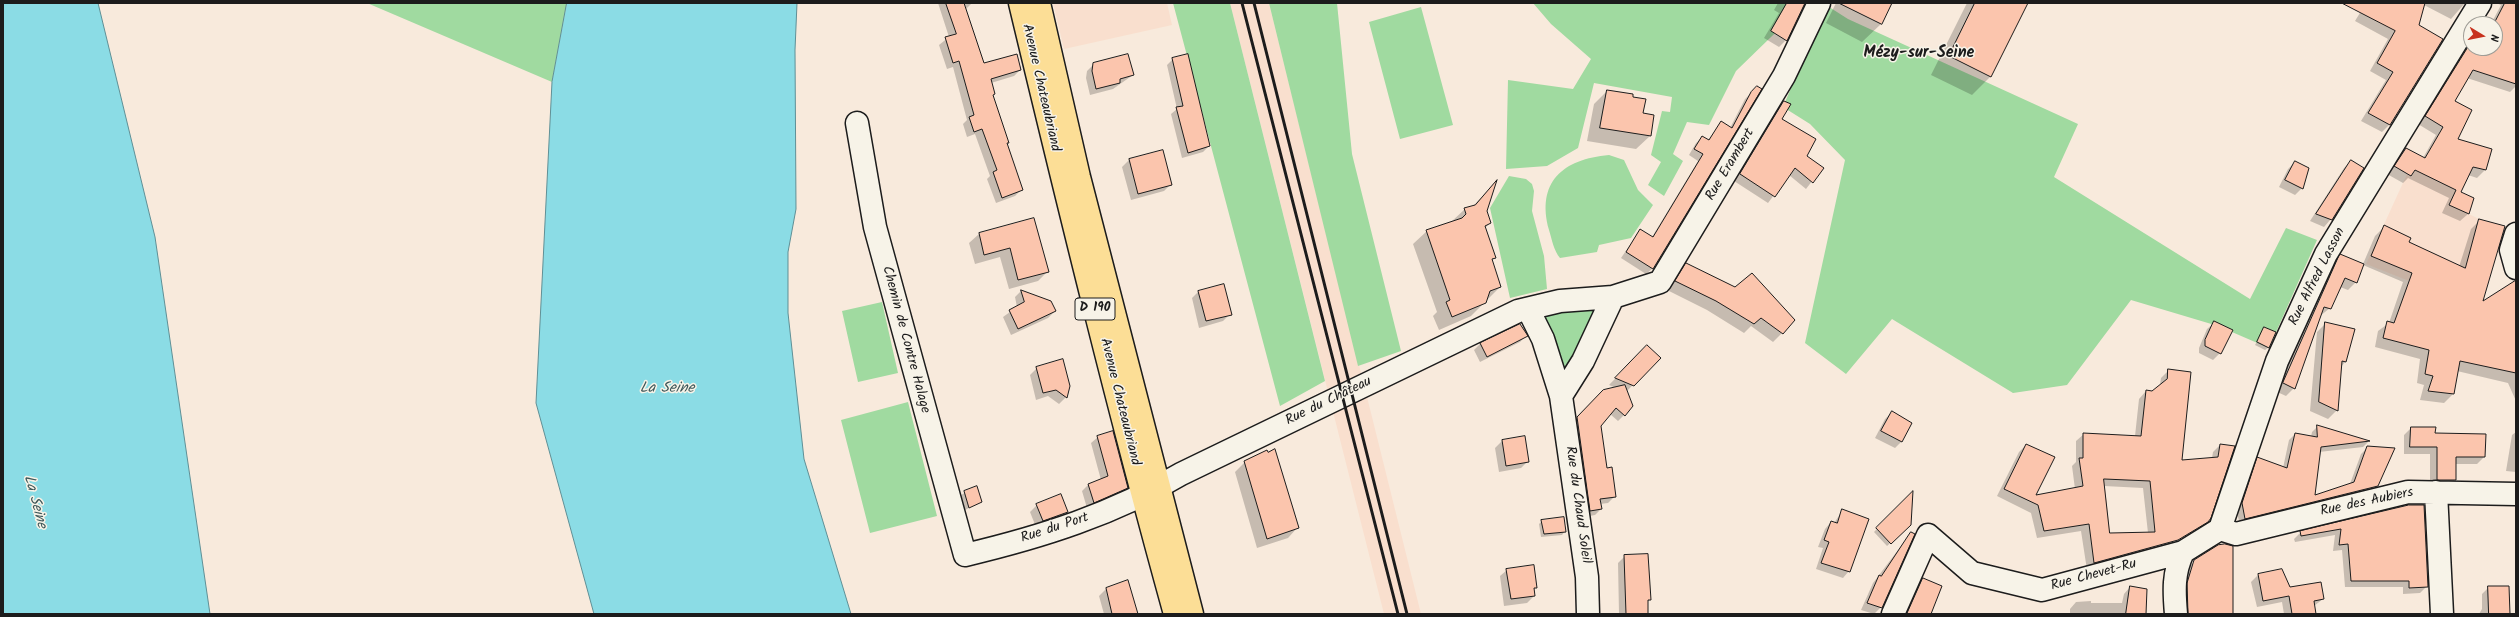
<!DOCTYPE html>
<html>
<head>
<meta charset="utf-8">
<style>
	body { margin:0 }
	#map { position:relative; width:2519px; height:617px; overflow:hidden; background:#f8eadc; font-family:Kalam,sans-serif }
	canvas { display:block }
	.frame { position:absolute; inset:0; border:4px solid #1c1c1c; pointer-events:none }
	.north { position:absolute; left:2463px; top:16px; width:40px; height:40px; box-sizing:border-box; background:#f7f3e8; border:1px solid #9f9d96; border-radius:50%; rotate:100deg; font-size:11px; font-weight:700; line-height:16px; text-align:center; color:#1c1c1c }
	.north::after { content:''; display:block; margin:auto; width:14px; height:18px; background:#c8321e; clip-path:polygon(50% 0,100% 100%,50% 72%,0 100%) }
</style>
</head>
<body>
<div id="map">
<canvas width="2519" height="617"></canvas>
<div class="frame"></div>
<div class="north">N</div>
</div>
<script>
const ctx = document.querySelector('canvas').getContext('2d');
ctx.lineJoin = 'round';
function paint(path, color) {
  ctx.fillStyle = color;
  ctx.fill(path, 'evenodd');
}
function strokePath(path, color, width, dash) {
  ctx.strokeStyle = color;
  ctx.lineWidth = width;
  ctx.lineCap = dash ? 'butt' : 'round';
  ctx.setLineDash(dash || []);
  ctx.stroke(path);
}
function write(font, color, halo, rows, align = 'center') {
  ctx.font = font + ' Kalam,sans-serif';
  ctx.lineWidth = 3;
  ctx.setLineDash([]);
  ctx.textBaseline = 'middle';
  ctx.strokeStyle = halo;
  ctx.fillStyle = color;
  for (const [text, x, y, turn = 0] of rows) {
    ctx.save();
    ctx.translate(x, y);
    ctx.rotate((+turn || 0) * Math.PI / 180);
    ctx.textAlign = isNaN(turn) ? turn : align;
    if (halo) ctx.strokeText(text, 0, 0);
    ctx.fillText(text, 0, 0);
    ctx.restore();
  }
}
const built = new Path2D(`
	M1053 3H1167L1172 25 1064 49Z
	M1230 3H1269L1421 614H1384Z
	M2416 169 2457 190 2449 204 2479 219 2461 279 2402 300 2409 281 2366 264 2407 174 2412 175Z`);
const green = new Path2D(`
	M367 3H567L552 82Z
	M1173 3H1230L1325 381 1280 406Z
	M1269 3H1337L1352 154 1401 351 1358 366Z
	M1533 3H1806L1736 71 1709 125 1687 122 1673 154 1683 161 1664 196 1648 185 1661 162 1651 155 1662 111 1670 112 1672 97 1594 83 1578 148 1547 166 1506 169 1508 80 1573 89 1591 59 1551 24Z
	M1826 5 1848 19 2078 124 2054 177 2250 299 2286 228 2317 240 2269 348 2218 326 2131 300 2067 385 2013 393 1892 319 1846 374 1805 343 1845 160 1810 124 1783 107Z
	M1421 7 1453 125 1400 139 1369 22Z
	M1609 155 1624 160 1638 190 1653 205 1631 238 1599 245 1597 252 1560 258C1554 251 1552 240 1549 230 1536 182 1563 159 1609 155Z
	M1509 176 1526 179 1532 184 1534 191 1532 211 1544 256 1547 289 1510 298 1490 208Z
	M882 302 898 373 858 382 842 311Z
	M1595 309 1569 372 1561 374 1543 311Z
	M908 402 937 516 870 533 841 420Z`);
const water = new Path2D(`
	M3 3H98L155 237 210 614H3Z
	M567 3H797L795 50 796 209 788 252V313L804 459 851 614H594L536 403 552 82Z`);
const shadow = new Path2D(`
	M938 3H972L966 9 983 64 1020 70 1014 76 991 83 992 96 1008 142 1006 144 1022 189 1015 196 996 203 987 179 990 176 975 134 967 137 963 124 967 120 953 67 947 69 939 45 949 37Z
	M1778 3H1805L1786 40 1779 47 1764 38 1779 13 1774 10Z
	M1836 3H1891L1881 24 1862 42 1826 23Z
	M1967 3H2027L1990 77 1972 95 1931 75Z
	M2366 3H2465L2451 19 2424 5 2390 124 2382 132 2361 121 2386 80 2370 71 2388 39 2355 21Z
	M2496 3H2516V86L2510 92 2467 78 2454 101 2457 139 2490 149 2485 170 2477 178 2468 175 2460 192 2472 199 2468 214 2460 221 2442 213 2449 198 2408 178 2403 183 2387 174 2406 149 2423 158 2436 135 2418 124 2471 38V48H2495V24H2491L2501 5Z
	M2485 21 2490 24H2481Z
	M1173 59 1209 146 1203 152 1182 158 1171 114 1177 109 1167 65Z
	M1094 64 1133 75 1113 89 1090 95 1086 78 1087 71Z
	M1757 87 1653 268 1646 274 1621 258 1640 230 1652 237 1698 161 1689 155 1696 143 1703 137 1708 140 1721 123 1730 128 1745 99Z
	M1607 91 1632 98 1650 136 1636 149 1587 141 1594 104Z
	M1784 102 1781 119 1806 156 1822 168 1806 189 1789 175 1768 203 1734 181 1778 108Z
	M1129 160 1171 184 1164 191 1131 200 1122 167Z
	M2351 161 2331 219 2324 227 2310 221 2344 168Z
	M2295 162 2302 188 2295 195 2279 187 2288 169Z
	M1495 183 1486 211 1490 223 1484 229 1494 257 1491 261 1500 287 1471 316 1439 330 1433 316 1437 312 1413 244 1427 231 1451 222 1465 209 1473 206Z
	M1034 219 1048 271 1038 281 1009 289 1000 257 975 264 969 243 979 234Z
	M2480 220 2481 303 2516 291V401L2508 383 2457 371 2453 394 2444 403 2420 400 2424 385 2417 383 2420 359 2375 347 2378 331 2389 323 2403 282 2363 265 2356 282 2348 290 2340 287 2330 308 2320 316 2294 388 2286 396 2275 391 2333 263 2341 255 2363 264 2375 236 2384 227 2408 242 2459 267 2471 229Z
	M1686 265 1782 333 1773 342 1751 326 1744 333 1707 310 1667 290 1677 274Z
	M1021 291 1055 311 1048 318 1011 335 1003 317 1017 307 1015 297Z
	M1199 291 1230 314 1223 321 1199 328 1192 298Z
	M2214 323 2220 353 2213 360 2199 353V348L2207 329Z
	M2326 323 2345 362 2341 367 2337 410 2328 419 2310 411 2317 332Z
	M1520 325 1526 336 1520 342 1480 362 1474 350 1480 344Z
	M2265 328 2269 347 2265 350 2255 345Z
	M1647 346 1659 358 1626 392 1632 406 1624 415 1618 421 1610 414 1600 426 1606 469 1614 497 1608 503 1600 504 1601 509 1595 515 1584 517 1571 424 1604 391 1616 388 1609 385Z
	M1037 368 1069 386 1066 397 1059 404 1048 396 1036 400 1030 375Z
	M2169 370 2180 461 2212 458 2213 452 2220 445 2207 521 2173 542 2174 544 2201 527 2170 547 2087 570 2081 531 2037 538 2031 513 1997 496 2019 452 2026 445 2034 496 2075 489 2072 466 2076 462V441L2084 434 2135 436 2139 399 2146 391 2152 392 2160 385 2161 378ZM2104 486 2143 488 2148 533 2109 534Z
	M1892 412 1902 441 1895 448 1875 438 1885 419Z
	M2318 426 2368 442 2363 447 2319 452 2314 497 2350 484 2361 454 2367 448 2377 486 2371 492 2240 524 2236 510 2252 465 2258 459 2283 468 2289 440 2295 434 2311 437 2312 432Z
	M2411 428 2434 434 2484 457 2477 464H2455V480L2448 487 2430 486V454H2404V435Z
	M2516 432V472L2506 471 2512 435Z
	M1098 437 1127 488 1120 494 1087 508 1082 491 1088 485 1101 480 1091 443Z
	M1502 441 1528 461 1521 468 1499 472 1495 448Z
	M1245 462 1298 527 1288 538 1257 548 1235 472Z
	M976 487 981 502 965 510 961 495Z
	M1911 493 1907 528 1887 546 1874 532Z
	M1037 505 1067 512 1060 519 1036 527 1030 512Z
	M2410 506 2427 586 2420 593 2403 594V587H2345L2342 550 2333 551 2335 535 2295 542 2294 539 2301 532Z
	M1843 510 1849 571 1843 578 1816 569 1823 548 1818 547 1825 529 1831 522 1834 523Z
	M1542 521 1565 531 1562 535 1541 537 1539 524Z
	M1911 533 1881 607 1874 614 1861 610 1873 583Z
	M1625 556 1650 600 1647 602V614H1619L1618 563Z
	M2195 561 2232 614H2182L2188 568Z
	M1507 570 1536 587 1533 590 1534 596 1527 603 1504 606 1500 576Z
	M2282 571 2290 588 2323 599 2314 606 2315 614H2284L2282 602 2257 607 2251 582 2258 575Z
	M1923 579 1930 614H1902L1914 588Z
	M2130 587 2135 614H2070V609L2076 602 2091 601V603H2122L2124 594Z
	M2489 587 2509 614H2479L2482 609V594Z
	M1106 589 1134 614H1104L1099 596Z`);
const building = new Path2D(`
	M946 3H964L984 63 1017 54 1021 70 991 79 995 94 993 95 1009 143H1007L1023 190 1002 198 993 172 997 170 982 129 974 132 969 117 974 115 959 61 953 63 945 37 956 34Z
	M1787 3H1805L1787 41 1771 31Z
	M1839 3H1892L1882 24Z
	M1975 3H2028L1991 77 1949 56Z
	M2342 3H2425L2419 25 2443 39 2390 125 2368 113 2393 72 2377 63 2395 31Z
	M2505 3H2516V84L2473 70 2455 101 2472 110 2458 139 2492 149 2486 170 2473 167 2461 192 2474 198 2469 214 2449 205 2456 190 2415 170 2411 176 2394 166 2406 148 2425 158 2443 127 2425 116 2471 42V48H2495L2494 24Z
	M1128 54 1134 75 1120 79V83L1096 89 1092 71 1093 63Z
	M1188 54 1210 146 1188 153 1176 107 1183 106 1172 58Z
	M1757 86 1762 89 1653 269 1626 252 1640 229 1653 237 1703 154 1694 149 1702 136 1709 140 1721 121 1732 128 1751 92Z
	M1607 90 1633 94V97L1646 99 1643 113 1654 115 1651 136 1600 128Z
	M1784 101 1791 104 1782 119 1816 139 1807 156 1824 168 1813 183 1795 168 1775 197 1740 174Z
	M1163 150 1172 185 1138 194 1129 159Z
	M2351 160 2364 168 2332 220 2316 214Z
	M2295 161 2309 168 2303 189 2285 180Z
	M1497 180 1487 211 1491 223 1485 226 1496 258 1492 259 1501 287 1490 291 1486 303 1452 317 1446 302 1450 300 1426 230 1462 218 1466 214 1464 208 1475 205Z
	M1034 218 1049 272 1018 280 1010 248 984 255 979 233Z
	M2479 219 2505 226 2483 301 2516 280V373L2460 361 2454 394 2428 391 2433 376 2425 374 2429 350 2383 338 2387 321 2394 323 2412 273 2371 256 2384 225 2411 238 2409 242 2465 268Z
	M2340 254 2364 264 2357 283 2345 278 2331 309 2324 307 2295 389 2283 383Z
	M1686 263 1735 287 1752 273 1795 320 1783 334 1761 318 1754 324 1716 301 1675 281Z
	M1224 284 1232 315 1206 321 1198 291Z
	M1021 290 1051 301 1056 311 1018 329 1009 310 1024 302Z
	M2214 321 2233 330 2221 354 2205 346V340Z
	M2325 322 2355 329 2346 362 2342 361 2338 411 2319 402Z
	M1520 324 1528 336 1487 357 1480 343Z
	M2264 327 2276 332 2269 348 2257 342Z
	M1647 345 1661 358 1634 386 1615 378Z
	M1063 359 1070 386 1067 398 1056 390 1043 393 1036 367Z
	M2168 369 2191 372 2182 460 2218 457 2220 444 2235 446 2211 518 2208 522 2178 540 2094 563 2089 524 2044 531 2038 505 2004 489 2026 444 2055 457 2036 495 2083 486 2079 458H2083V433L2141 436 2146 390 2152 391 2167 379ZM2104 479 2150 481 2155 532 2110 533Z
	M1625 385 1633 406 1625 416 1616 408 1601 426 1607 468 1612 467 1616 497 1600 499 1602 509 1590 511 1577 417 1603 390Z
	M1892 411 1912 423 1902 442 1881 431Z
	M2317 425 2370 441 2321 447 2315 495 2354 482 2367 446 2395 448 2378 486 2245 519 2242 503 2257 457 2287 468 2295 433 2317 437Z
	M2411 427H2436L2435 433 2486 434 2485 457H2456V480H2437V447H2410Z
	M1113 431 1128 488 1094 503 1088 484 1108 476 1097 436Z
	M1525 436 1529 462 1506 466 1502 440Z
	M1275 449 1299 528 1267 539 1244 461 1267 450 1268 452Z
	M977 486 982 502 969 508 964 491Z
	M1913 491 1911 525 1891 544 1876 528Z
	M1061 494 1068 512 1043 521 1036 504Z
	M2409 505H2424L2428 587 2409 588V581H2351L2348 544 2339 545 2341 529 2301 536 2300 531Z
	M1842 509 1869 519 1850 572 1821 563 1829 542 1824 540 1831 521 1837 523Z
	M1564 517 1566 532 1544 534 1541 520Z
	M1911 532 1915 534 1882 608 1867 603 1879 575 1881 576Z
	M2225 544 2233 546V614H2188L2187 583 2194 560 2218 545Z
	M1648 554 1651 600H1648V614H1626L1624 555Z
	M1534 565 1537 588H1534L1535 596 1511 599 1506 569Z
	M2282 569 2290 587 2321 582 2324 599 2314 601 2316 614H2292L2289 596 2263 601 2258 574Z
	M1923 578 1942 586 1931 614H1907Z
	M1128 580 1138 614H1112L1106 588Z
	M2130 586 2147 589 2146 614H2126Z
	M2488 586H2509L2510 614H2489Z`);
const minor = new Path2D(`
	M857 123 875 227 965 555C1041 537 1114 514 1181 474L1518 311 1560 301 1613 297 1660 282 1784 76 1819 3
	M2516 234 2511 250 2516 268
	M1528 309 1543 339 1561 396 1587 577 1588 614
	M1561 396 1583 361 1613 297
	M2436 492 2442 614
	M2220 529 2277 361 2326 254 2480 3
	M2220 529 2236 534 2408 492 2516 494
	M1893 614 1928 535 1972 573 2042 590 2183 552 2220 529
	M2176 614C2174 591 2173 573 2183 552`);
const primary = new Path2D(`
	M1020 3C1069 207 1119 412 1175 614
	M1039 3 1079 177 1192 614`);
const rail = new Path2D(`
	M1242 3 1398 614
	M1254 3 1407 614`);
const shields = [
	[1095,309,40]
];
const shieldNames = [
	["D 190",1095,309]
];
const streetNames = [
	["Avenue Chateaubriand",1040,88,77],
	["Rue Erambert",1731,165,-59],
	["Rue Alfred Lasson",2318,277,-63],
	["Chemin de Contre Halage",905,340,75],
	["Avenue Chateaubriand",1119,402,76],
	["Rue du Château",1329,402,-26],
	["Rue des Aubiers",2367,503,-12],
	["Rue du Chaud Soleil",1577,505,82],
	["Rue du Port",1055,529,-18],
	["Rue Chevet-Ru",2094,576,-15]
];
const waterNames = [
	["La Seine",667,389],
	["La Seine",34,502,75]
];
const quarterNames = [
	["Mézy-sur-Seine",1919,54]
];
paint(built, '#f9dfce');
paint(green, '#a0daa0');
paint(water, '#8bdce5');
strokePath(water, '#5f8f95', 1);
paint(shadow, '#0003');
paint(building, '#fbc5ad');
strokePath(building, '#1c1c1c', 1);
strokePath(minor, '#1c1c1c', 25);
strokePath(primary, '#1c1c1c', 25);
strokePath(minor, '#f7f3e8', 22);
strokePath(primary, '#fcde96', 22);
strokePath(rail, '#1c1c1c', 3);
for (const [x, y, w] of shields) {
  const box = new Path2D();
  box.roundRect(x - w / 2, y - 11, w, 22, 3);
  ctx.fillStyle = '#f7f3e8';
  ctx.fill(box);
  strokePath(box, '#1c1c1c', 1);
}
write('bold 13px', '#1c1c1c', null, shieldNames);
write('14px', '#1c1c1c', '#f7f3e8', streetNames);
write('italic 15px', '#3d5658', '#f7f3e8', waterNames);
write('bold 16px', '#1c1c1c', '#f7f3e8', quarterNames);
</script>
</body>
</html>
